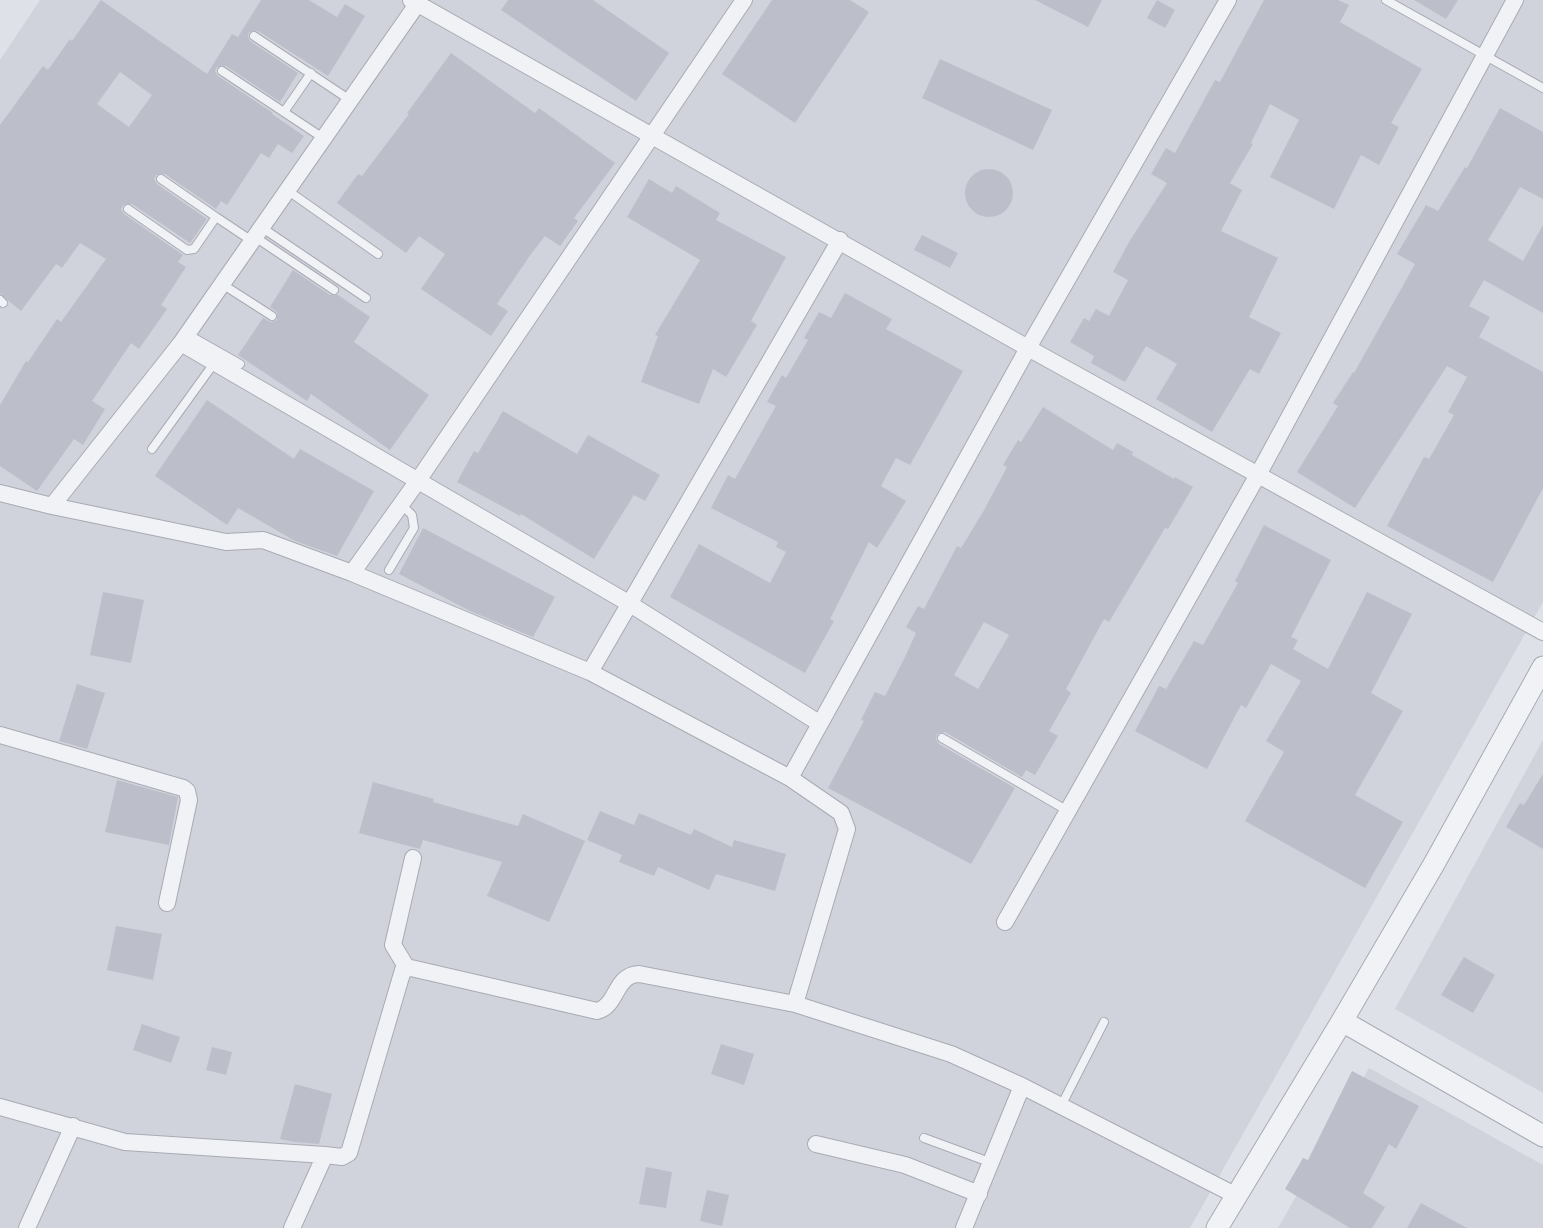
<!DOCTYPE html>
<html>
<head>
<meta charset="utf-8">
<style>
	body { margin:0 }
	canvas { display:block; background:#dee1e7 }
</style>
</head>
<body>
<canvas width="1543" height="1228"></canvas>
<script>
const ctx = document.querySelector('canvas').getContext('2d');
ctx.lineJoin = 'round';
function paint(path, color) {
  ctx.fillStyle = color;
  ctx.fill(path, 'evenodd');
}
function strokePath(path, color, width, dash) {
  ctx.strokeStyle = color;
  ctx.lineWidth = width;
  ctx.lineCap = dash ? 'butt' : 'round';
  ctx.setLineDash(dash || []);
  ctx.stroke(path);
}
const built = new Path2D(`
	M40 0H1543V602L1190 1228H0V60Z
	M1543 740V1093L1395 1009Z
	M1369 1068 1543 1165V1228H1278Z`);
const building = new Path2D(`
	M101 0 207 74 232 34 238 37 261 0H309L337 17 345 4 365 16 328 76 258 31 249 32 248 36 250 41 298 73 280 102 226 66 217 67 215 71 218 76 273 113 272 114 304 136 292 153 278 144 269 158 261 153 227 205 221 201 216 209 165 174 156 175 154 179 157 184 207 219 190 243 132 204 123 205 121 209 124 214 183 255 178 262 186 267 161 305 167 309 139 349 131 343 92 401 105 409 83 445 74 439 37 491 0 466V405L26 361 28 362 57 319 61 322 106 259 80 243 62 268 56 264 21 311 0 294V125L43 66 48 70 70 39 72 41ZM120 72 152 95 129 127 97 104Z
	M508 0H593L669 53 636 101 501 10Z
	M772 0H850L869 12 795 123 722 74Z
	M1035 0H1102L1088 27Z
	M1157 0 1175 10 1165 28 1147 18Z
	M1264 0H1338L1349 5 1340 22 1422 69 1391 123 1399 127 1379 165 1361 155 1334 209 1270 177 1299 120 1270 104 1251 143 1253 144 1230 183 1242 190 1221 231 1278 258 1249 317 1281 333 1259 374 1250 369 1212 432 1156 399 1177 364 1146 346 1125 382 1091 363 1094 356 1070 342 1084 318 1089 321 1096 309 1109 316 1128 280 1113 272 1129 242 1167 183 1151 174 1166 148 1175 153 1215 80 1220 82Z
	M1414 0H1458L1446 19Z
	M451 53 535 113 539 108 615 163 574 218 578 221 560 246 545 236 531 254 497 304 508 311 491 336 421 289 445 254 419 236 406 253 337 203 358 174 362 176 409 114 407 113Z
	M940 59 1052 110 1033 150 922 98Z
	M1500 108 1543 132V199L1520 187 1488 240 1523 261 1543 225V313L1484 280 1469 306 1490 317 1479 337 1543 372V488L1493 582 1387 526 1424 457 1429 459 1454 415 1448 412 1467 377 1447 366 1355 508 1297 472 1338 406 1333 403 1353 372 1354 373 1415 264 1397 254 1426 205 1438 211 1465 167 1467 168Z
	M965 193a24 24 0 1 1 48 0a24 24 0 1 1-48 0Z
	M649 179 672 193 676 186 720 213 716 220 786 257 751 321 757 325 726 377 713 369 699 404 641 382 658 336 655 335 700 260 627 217Z
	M922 235 958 253 950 268 914 250Z
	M293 270 330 295H338L370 317 354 342 429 395 390 450 311 394 307 401 238 355 263 318 271 322 277 320V312L270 307Z
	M845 293 892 319 886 329 963 371 910 465 896 458 881 486 906 501 877 548 869 542 830 619 834 621 805 673 670 597 699 544 770 583 786 552 776 547 778 542 711 508 728 475 735 479 776 406 767 402 782 375 786 378 808 340 804 338 819 312 831 318Z
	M207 400 294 459 300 449 374 491 337 556 295 541 238 508 227 525 155 476Z
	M1043 407 1113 450 1117 443 1133 452 1132 455 1174 479 1175 477 1193 487 1168 529 1165 528 1109 622 1104 619 1066 689 1071 693 1049 731 1058 736 1035 775 1026 770 1022 777 945 732 937 734 936 739 939 744 1015 788 971 864 828 788 864 721 861 720 875 692 885 696 905 657 916 633 906 627 918 606 924 609 957 546 961 548 983 512 1007 467 1003 465 1018 440 1021 442ZM984 622 1009 635 978 689 954 675Z
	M503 411 577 454 588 435 660 475 645 501 634 495 594 559 521 514 520 516 457 482 474 451 478 453Z
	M1264 525 1331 560 1291 637 1298 640 1293 649 1328 669 1367 592 1412 614 1371 693 1403 711 1355 795 1403 822 1365 888 1245 821 1284 752 1266 741 1301 681 1271 664 1246 708 1241 705 1207 769 1135 731 1159 686 1166 689 1194 641 1203 645 1238 583 1235 581Z
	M423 528 555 597 533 637 470 611 399 574Z
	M103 592 144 600 131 663 90 655Z
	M77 684 105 693 87 749 59 741Z
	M1543 774V849L1506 827 1520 803 1524 805Z
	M117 780 178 797 169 845 105 832Z
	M373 782 434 799 433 802 518 826 523 814 585 841 549 922 487 896 502 862 423 840 420 849 359 833Z
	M600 811 634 825 639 813 691 835 694 829 732 847 734 840 786 854 775 891 716 874 709 890 658 867 654 876 619 862 622 855 587 840Z
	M116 926 162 934 153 980 107 970Z
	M1464 957 1495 975 1473 1013 1441 995Z
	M142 1024 180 1037 171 1063 133 1050Z
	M721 1044 754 1054 744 1085 711 1074Z
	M212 1047 232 1052 226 1075 206 1070Z
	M1352 1071 1419 1106 1396 1149 1389 1144 1363 1193 1385 1207 1372 1228H1350L1285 1189 1303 1158 1308 1160Z
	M295 1084 332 1094 319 1144 294 1142 280 1139Z
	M646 1167 672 1172 666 1208 639 1204Z
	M707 1190 729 1195 722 1226 700 1221Z
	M1421 1203 1467 1228H1407Z`);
const service = new Path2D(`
	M1386 0 1543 88
	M254 36 350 100
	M222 71 323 138
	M284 112 311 73
	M161 179 216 217
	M287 190 378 254
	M128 209 187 250 194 249 216 217 252 241
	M261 227 366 298
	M255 237 334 290
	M222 284 272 316
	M0 300 3 303
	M187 334 240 364
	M152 449 215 362
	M389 570 414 528 412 515 401 504
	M942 738 1068 811
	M1061 1106 1104 1022
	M924 1138 992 1163`);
const minor = new Path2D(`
	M411 0 1028 348 1543 632
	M420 0 181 343 52 506 226 542 263 540 352 573 590 672 790 778 841 813 847 829 795 1004
	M181 343 630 604 819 723
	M0 493 52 506
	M352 573 417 482 744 0
	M590 672 840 240
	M0 735 183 788 187 791 189 800 167 903
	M790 778 1028 348 1228 0
	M1005 922 1259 473 1515 0
	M407 968 393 945 413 858
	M0 1107 125 1142 325 1155 292 1228
	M816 1144 905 1165 979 1194
	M325 1155 342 1157 349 1153 403 970 411 968 597 1011C618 1006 614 975 639 974L795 1004 951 1054 1022 1086 1235 1195
	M27 1228 73 1126
	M964 1228 1022 1086`);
const tertiary = new Path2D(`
	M1342 1021 1543 1136
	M1217 1228 1342 1021 1434 864 1543 667`);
paint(built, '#d1d3dc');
paint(building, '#bcbfc9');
strokePath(service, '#a7abb4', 10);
strokePath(minor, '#a7abb4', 18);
strokePath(tertiary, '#a7abb4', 23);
strokePath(service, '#f1f2f5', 8);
strokePath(minor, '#f1f2f5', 16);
strokePath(tertiary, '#f1f2f5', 21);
</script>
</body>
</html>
